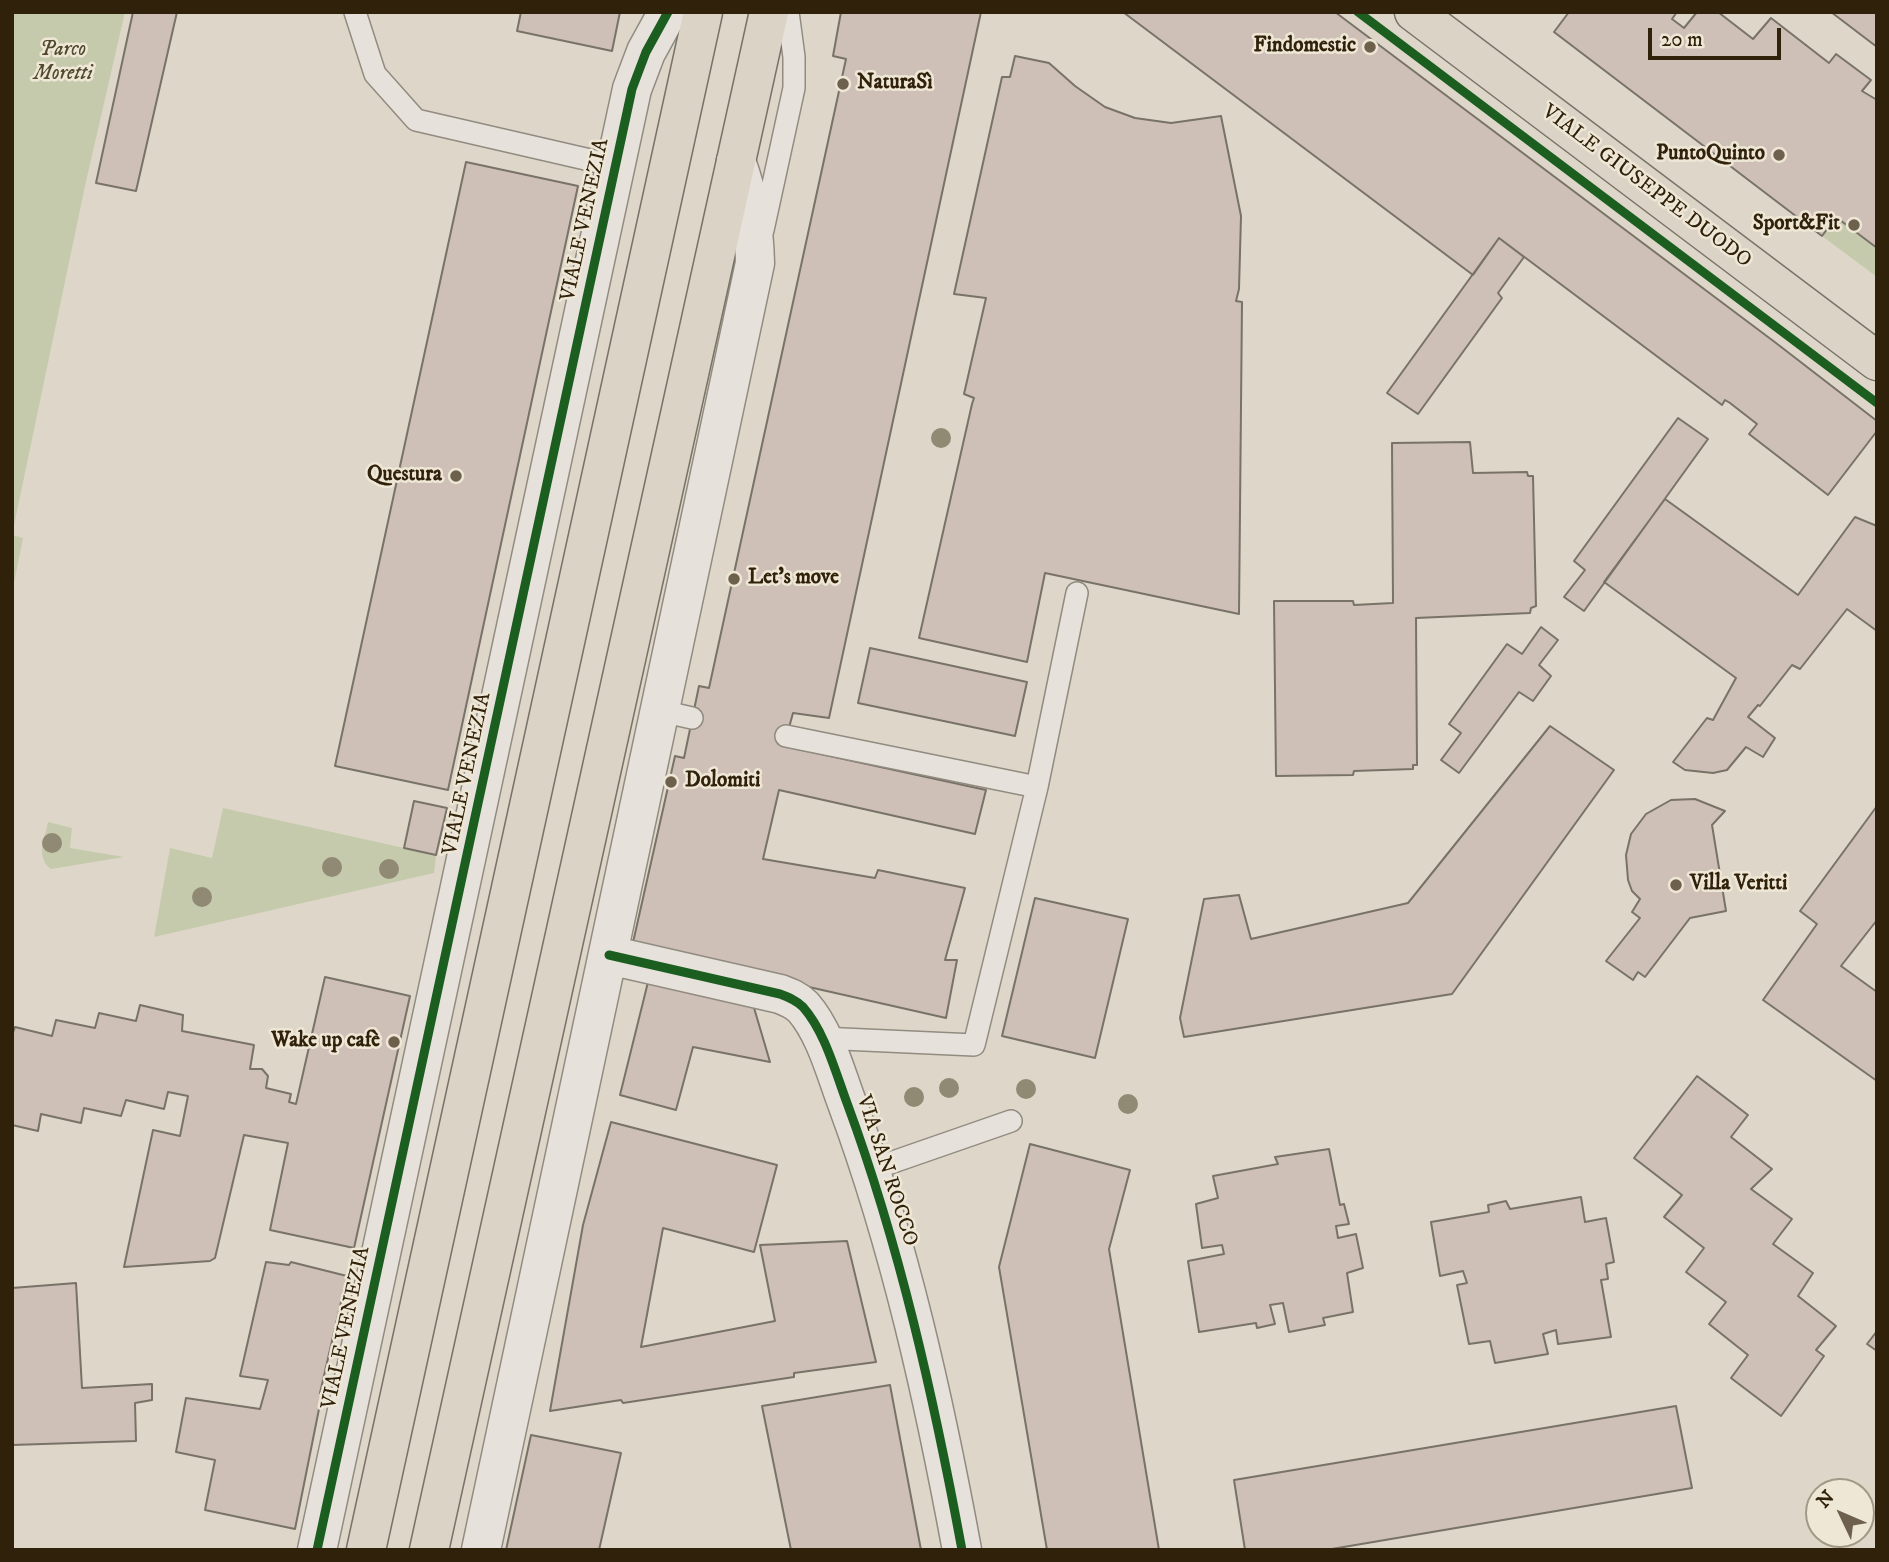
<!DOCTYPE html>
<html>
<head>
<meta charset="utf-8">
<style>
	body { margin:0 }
	#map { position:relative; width:1889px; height:1562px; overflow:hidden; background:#ded7c9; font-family:"IM FELL DW Pica",serif }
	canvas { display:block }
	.frame { position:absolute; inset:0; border:14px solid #30210b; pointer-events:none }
	.north { position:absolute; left:1805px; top:1478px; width:70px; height:70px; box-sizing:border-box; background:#efe7d6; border:2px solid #a39885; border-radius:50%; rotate:314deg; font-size:19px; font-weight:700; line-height:28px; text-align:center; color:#30210b }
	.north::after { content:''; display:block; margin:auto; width:24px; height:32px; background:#6d614e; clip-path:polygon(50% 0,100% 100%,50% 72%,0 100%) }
	.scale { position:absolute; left:1648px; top:28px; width:133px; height:32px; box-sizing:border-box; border:4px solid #30210b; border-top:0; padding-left:9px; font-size:21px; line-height:24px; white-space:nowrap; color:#30210b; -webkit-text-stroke:5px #efe7d6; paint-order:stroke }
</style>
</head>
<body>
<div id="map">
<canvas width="1889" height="1562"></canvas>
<div class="frame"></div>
<div class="north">N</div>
<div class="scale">20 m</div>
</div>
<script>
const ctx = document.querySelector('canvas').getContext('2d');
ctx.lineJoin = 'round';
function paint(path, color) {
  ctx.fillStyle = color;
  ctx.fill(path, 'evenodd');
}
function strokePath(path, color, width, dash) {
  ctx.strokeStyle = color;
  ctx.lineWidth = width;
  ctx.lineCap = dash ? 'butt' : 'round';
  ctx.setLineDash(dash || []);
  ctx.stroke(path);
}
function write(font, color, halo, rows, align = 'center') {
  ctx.font = font + ' "IM FELL DW Pica",serif';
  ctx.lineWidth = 5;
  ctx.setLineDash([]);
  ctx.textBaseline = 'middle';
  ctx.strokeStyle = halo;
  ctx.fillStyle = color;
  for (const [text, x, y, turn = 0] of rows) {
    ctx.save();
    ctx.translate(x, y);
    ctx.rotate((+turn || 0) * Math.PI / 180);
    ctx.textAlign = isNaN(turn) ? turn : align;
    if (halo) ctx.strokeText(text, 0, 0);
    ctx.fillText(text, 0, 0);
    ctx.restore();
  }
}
const green = new Path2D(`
	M12 12H125L85 186 12 535 23 538 12 593Z
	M1877 164V277L1822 236Z
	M223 808 436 855 434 873 154 937 170 848 212 858Z
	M48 822 72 828 70 848 124 857 51 869C35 857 45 838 48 822Z`);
const building = new Path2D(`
	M133 12H177L136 191 96 183Z
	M521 12H620L612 51 517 31Z
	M841 12H981L829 718 793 713 784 746 986 790 975 834 779 790 763 859 875 878 878 870 965 888 945 960H957L946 1018 632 947 675 756 684 758 699 686 709 688 846 59 833 56Z
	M1123 12H1335L1776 343 1877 421V431L1828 495 1749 434 1757 424 1730 403 1725 400 1722 405 1499 238 1473 275Z
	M1569 12H1677L1672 19 1684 28 1697 12H1718L1753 39 1771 18 1829 63 1836 54 1871 80 1862 91 1877 100V248L1836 217 1822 236 1554 32Z
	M1831 12H1877V47Z
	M1015 56 1049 63 1075 86 1105 107 1135 118 1171 123 1221 116 1241 216 1239 289 1236 301 1242 302 1239 614 1045 573 1027 662 919 638 972 404 974 398 964 394 986 298 954 294 1002 77H1010Z
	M466 162 578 186 448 790 335 766Z
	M1499 238 1524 257 1498 293 1502 298 1418 414 1387 393Z
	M1678 418 1708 439 1584 611 1564 597 1585 570 1574 561Z
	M1470 442 1473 473 1527 472 1528 476H1533L1536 606 1531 608 1530 613 1416 618 1417 765H1413V769L1354 771 1353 775 1276 776 1274 601H1353L1354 605 1393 603 1392 443Z
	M1665 499 1798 595 1855 517 1877 526V631L1847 609 1800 669 1792 665 1760 706 1758 705 1748 717 1775 738 1763 757 1746 747 1727 770 1713 773 1685 770 1673 762 1707 718 1713 720 1736 678 1604 582Z
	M1541 627 1558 640 1539 665 1551 676 1533 701 1519 692 1459 773 1441 760 1461 733 1449 724 1507 644 1522 654Z
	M870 648 1027 682 1015 736 858 703Z
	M1550 726 1614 770 1452 994 1184 1037 1180 1018 1204 899 1239 895 1251 939 1408 903Z
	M1695 799 1725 811 1712 825 1726 911 1690 918 1645 977 1638 972 1633 980 1606 961 1640 918 1632 912 1640 899 1632 891 1628 880 1626 855 1631 834 1646 814 1671 800Z
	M414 801 447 808 436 855 404 848Z
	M1877 806V920L1841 966 1877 992V1081L1763 1000 1817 924 1800 911Z
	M1035 898 1128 919 1095 1058 1002 1036Z
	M650 974 752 1001 770 1062 693 1047 676 1110 620 1095Z
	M325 977 410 996 354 1248 270 1230 288 1143 244 1135 215 1258 210 1261 124 1267 153 1130 180 1136 188 1096 168 1092 164 1109 126 1100 121 1116 84 1108 81 1123 41 1114 38 1131 12 1125V1035L15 1027 52 1036 56 1020 95 1028 99 1013 136 1021 140 1005 183 1015 182 1031 254 1045 250 1069H262L268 1076 266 1088 291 1094 289 1102 296 1104Z
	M1697 1076 1748 1115 1731 1137 1772 1169 1751 1189 1792 1219 1773 1244 1813 1273 1798 1296 1836 1326 1816 1350 1824 1356 1781 1416 1731 1378 1748 1355 1709 1324 1726 1302 1686 1272 1704 1248 1664 1217 1682 1195 1634 1158Z
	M611 1122 777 1165 754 1252 663 1228 641 1347 775 1321 760 1245 847 1241 876 1362 794 1373V1377L623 1403 621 1400 550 1411 583 1225Z
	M1030 1144 1130 1170 1109 1249 1159 1550H1047L999 1267Z
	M1329 1149 1340 1205 1344 1204 1349 1224 1336 1226 1338 1238 1356 1234 1363 1268 1347 1273 1353 1312 1323 1318 1325 1325 1289 1332 1283 1303 1270 1305 1275 1324 1257 1328 1256 1323 1199 1332 1188 1261 1224 1254 1222 1245 1202 1248 1196 1204 1218 1198 1213 1176 1278 1164 1275 1157Z
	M1581 1197 1585 1222 1606 1218 1614 1262 1606 1264 1608 1279 1601 1280 1611 1337 1558 1344 1556 1330 1543 1334 1548 1354 1495 1363 1490 1341 1469 1344 1457 1285 1467 1283 1463 1271 1440 1276 1431 1222 1489 1212 1488 1205 1506 1201 1510 1209Z
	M266 1262 289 1265 291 1262 347 1276 320 1393 322 1394 295 1529 205 1510 215 1460 176 1452 186 1398 260 1409 268 1380 240 1376Z
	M76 1283 82 1388 152 1384V1400L135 1403 136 1441 12 1445V1288Z
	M1877 1331V1351L1867 1344Z
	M890 1385 921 1550H791L762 1406Z
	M1676 1406 1692 1488 1326 1550H1245L1234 1480Z
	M531 1435 621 1453 599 1550H506Z`);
const service = new Path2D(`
	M355 12 375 74 416 120 616 166
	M763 230 794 88V57L788 12
	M661 711 692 718
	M786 736 1037 787
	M821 1038 974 1045 1037 787 1077 593
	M870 1170 1011 1121`);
const minor = new Path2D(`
	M609 955 780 994C788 997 796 1000 803 1007 825 1032 835 1071 847 1103 900 1246 934 1399 962 1550
	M317 1550 632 89 646 52 668 12
	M481 1550 755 263C754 225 749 197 736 161`);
const primary = new Path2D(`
	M1414 12 1877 361
	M366 1550 703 12
	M429 1550 769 12`);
const cycleway = new Path2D(`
	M1358 12 1877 403
	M609 955 780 994C788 997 796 1000 803 1007 825 1032 835 1071 847 1103 900 1246 934 1399 962 1550
	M317 1550 632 89 646 52 668 12`);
const trees = [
	[941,438],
	[52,843],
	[332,867],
	[389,869],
	[202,897],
	[949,1088],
	[1026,1089],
	[914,1097],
	[1128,1104]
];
const markers = [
	[1370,47,7,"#6d614e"],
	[843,84,7,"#6d614e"],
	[1779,155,7,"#6d614e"],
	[1854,225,7,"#6d614e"],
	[456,476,7,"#6d614e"],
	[734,579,7,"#6d614e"],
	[671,782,7,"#6d614e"],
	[1676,885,7,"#6d614e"],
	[394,1042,7,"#6d614e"]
];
const poiNames = [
	["Findomestic",1356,47],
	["NaturaSì",857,84,"left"],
	["PuntoQuinto",1765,155],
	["Sport&Fit",1840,225],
	["Questura",442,476],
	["Let's move",748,579,"left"],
	["Dolomiti",685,782,"left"],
	["Villa Veritti",1690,885,"left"],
	["Wake up cafè",380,1042]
];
const parkNames = [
	["Parco",63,51],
	["Moretti",63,75]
];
const streetNames = [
	["VIALE GIUSEPPE DUODO",1646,187,37],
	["VIALE VENEZIA",586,220,-78],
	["VIALE VENEZIA",468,774,-78],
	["VIA SAN ROCCO",886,1171,72],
	["VIALE VENEZIA",347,1328,-78]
];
paint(green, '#c6caac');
paint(building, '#cec0b7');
strokePath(building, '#787267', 2);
strokePath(service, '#918b80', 24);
strokePath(minor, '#918b80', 41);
strokePath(primary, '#787267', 41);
strokePath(service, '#e6e2db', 21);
strokePath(minor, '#e6e2db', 38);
strokePath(primary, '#dad3c6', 38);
strokePath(cycleway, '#1b5e20', 9);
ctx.fillStyle = '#908973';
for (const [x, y] of trees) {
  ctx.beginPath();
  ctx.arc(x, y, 10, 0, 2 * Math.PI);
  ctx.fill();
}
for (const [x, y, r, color] of markers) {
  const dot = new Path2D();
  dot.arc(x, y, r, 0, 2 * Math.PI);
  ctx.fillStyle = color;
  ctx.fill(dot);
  strokePath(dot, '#efe7d6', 2.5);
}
write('bold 21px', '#30210b', '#efe7d6', poiNames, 'right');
write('italic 21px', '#51492d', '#efe7d6', parkNames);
write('21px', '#30210b', '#efe7d6', streetNames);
</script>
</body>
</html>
